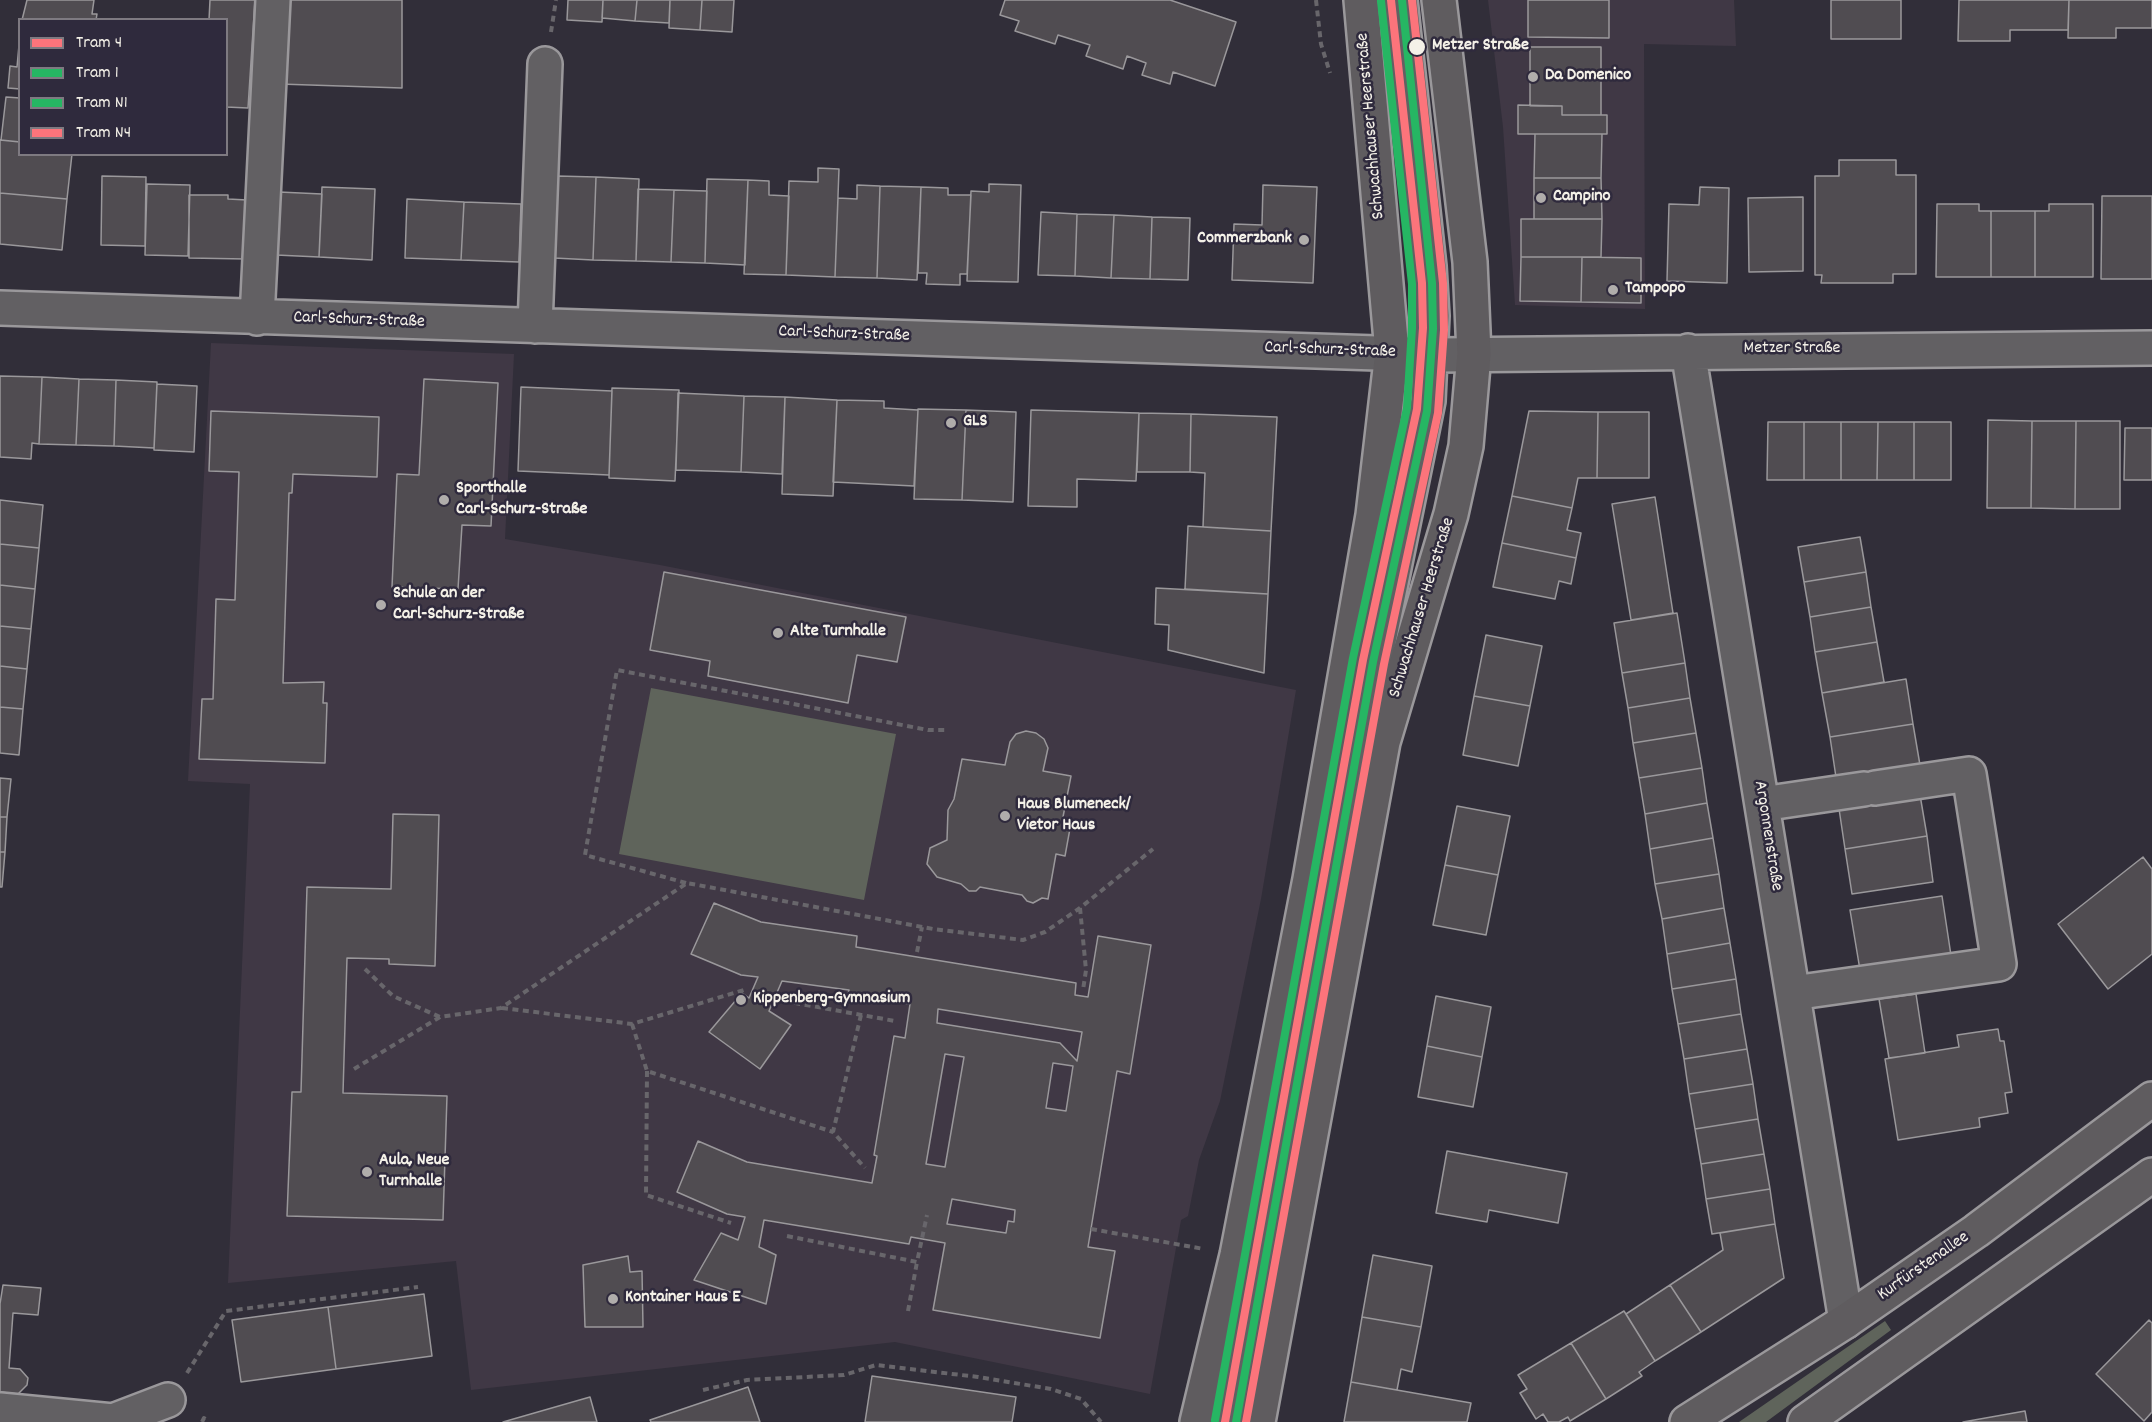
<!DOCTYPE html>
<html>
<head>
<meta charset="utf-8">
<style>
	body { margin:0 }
	#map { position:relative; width:2152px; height:1422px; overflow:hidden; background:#312e39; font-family:Dekko,sans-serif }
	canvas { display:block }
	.legend { position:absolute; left:18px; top:18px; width:210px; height:138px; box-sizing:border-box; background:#2f2a3d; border:2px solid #7e7a81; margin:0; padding:8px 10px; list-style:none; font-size:18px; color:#f4f1e8 }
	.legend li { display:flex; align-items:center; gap:12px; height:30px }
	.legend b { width:30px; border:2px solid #7e7a81 }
</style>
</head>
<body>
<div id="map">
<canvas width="2152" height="1422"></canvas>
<ul class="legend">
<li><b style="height:8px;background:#fc747b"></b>Tram 4</li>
<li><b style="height:8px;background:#26b663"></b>Tram 1</li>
<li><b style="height:8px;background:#26b663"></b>Tram N1</li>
<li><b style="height:8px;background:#fc747b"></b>Tram N4</li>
</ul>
</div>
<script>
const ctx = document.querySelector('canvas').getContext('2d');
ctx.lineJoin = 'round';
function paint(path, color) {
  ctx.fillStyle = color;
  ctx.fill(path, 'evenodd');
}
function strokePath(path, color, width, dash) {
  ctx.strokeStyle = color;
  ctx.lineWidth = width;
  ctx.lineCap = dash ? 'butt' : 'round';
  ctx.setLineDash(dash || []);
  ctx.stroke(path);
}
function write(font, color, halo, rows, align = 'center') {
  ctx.font = font + ' Dekko,sans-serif';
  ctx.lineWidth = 5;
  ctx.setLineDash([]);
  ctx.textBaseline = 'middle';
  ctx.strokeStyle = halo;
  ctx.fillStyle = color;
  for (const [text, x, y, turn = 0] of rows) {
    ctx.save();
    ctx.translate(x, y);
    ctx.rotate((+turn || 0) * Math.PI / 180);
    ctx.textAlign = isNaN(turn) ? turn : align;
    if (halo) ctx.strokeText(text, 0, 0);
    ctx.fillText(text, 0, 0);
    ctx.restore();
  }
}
const built = new Path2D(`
	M1488 0H1734L1736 46 1644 44 1645 309 1515 305 1503 127Z
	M211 343 514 354 505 539 660 565 1296 690 1261 899 1220 1101 1199 1160 1188 1216 1181 1220 1150 1394 895 1342 471 1390 456 1261 228 1283 250 784 188 781Z`);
const green = new Path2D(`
	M651 688 896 734 864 900 619 854Z
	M1885 1321 1891 1330 1766 1422H1739Z`);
const building = new Path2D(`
	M27 0H94L92 14H97L96 20H22Z
	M210 0H255L248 108 226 107V20H209Z
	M291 0H402V88L279 84 287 14Z
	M568 0H603L602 22 567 20Z
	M603 0H637L635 21 602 18Z
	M637 0H670L669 23 635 21Z
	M670 0H702L700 30 669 28Z
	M702 0H734L732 32 700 30Z
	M1005 0H1170L1236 22 1215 86 1173 72 1170 84 1142 75 1146 63 1127 56 1123 69 1086 56 1090 45 1058 35 1055 44 1015 31 1019 21 1000 15Z
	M1528 0H1609V38L1528 37Z
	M1831 0H1901V39H1831Z
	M1959 0H2069L2068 30H2010V41H1958Z
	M2069 0H2152V28H2116V38H2068Z
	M19 45 20 89 8 88 10 66 17 67Z
	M1530 47H1601V115H1562V106H1530Z
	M6 97 20 98V142L1 140Z
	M1518 105 1562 106V115H1607V134H1518Z
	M1535 134H1602L1601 178H1534Z
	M0 140 20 142V154H72L67 199 0 193Z
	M1839 160H1896V175H1916V274H1893V283H1821L1822 275H1815V176H1839Z
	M818 168 839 169 835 277 786 275 789 181 818 182Z
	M102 176 146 177 145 246 101 245Z
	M557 176 596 177 593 260 554 258Z
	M596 177 639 179 636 261 593 260Z
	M1534 178H1601L1602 219H1534Z
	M707 179 748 180 745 265 705 263Z
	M748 180 769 181V195L789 196 786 275 744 274Z
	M147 184 190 185 188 256 145 255Z
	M989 184 1021 185 1018 282 967 281 971 191 989 192Z
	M857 185 880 186 877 278 835 277 838 198 857 199Z
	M1263 185 1317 187 1313 283 1232 280 1234 224 1262 225Z
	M880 186 921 187 917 280 877 278Z
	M322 187 375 189 372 260 319 257Z
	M921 187 948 188V195H971L967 274H960V285L926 284 927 273H918Z
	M1700 187 1729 188 1727 283 1667 281 1669 204 1699 205Z
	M638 189 674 190 671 262 636 261Z
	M674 190 707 191 705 263 671 262Z
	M279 192 322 194 319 257 276 255Z
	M0 193 67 199 62 250 0 244Z
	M189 195H228V199L247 200 246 259 189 258Z
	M2102 196H2152V279H2101Z
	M1803 197V271L1749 272 1748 198Z
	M407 199 464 202 461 260 405 258Z
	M464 202 521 204 519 262 461 260Z
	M1937 204H1979V211H1991V277H1936Z
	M2049 204H2093V277H2035V211H2049Z
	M1991 211H2035V277H1991Z
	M1041 212 1077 214 1075 276 1038 275Z
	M1077 214 1114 215 1111 278 1075 276Z
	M1114 215 1152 217 1150 279 1111 278Z
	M1152 217 1190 218 1188 280 1150 279Z
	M1521 219H1602L1601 257H1521Z
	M1521 257H1582L1581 302 1520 301Z
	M1582 257 1641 258V303L1581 302Z
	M0 376 42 377 39 444 32 443 31 459 0 457Z
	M42 377 79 379 76 445 39 444Z
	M79 379 116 380 114 446 76 445Z
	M424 379 498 383 491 526 462 525 458 589 392 587 397 474 419 475Z
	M116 380 157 382 154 448 114 446Z
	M157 384 197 386 194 452 154 450Z
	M521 387 612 391 609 475 518 471Z
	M612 388 679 390 675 481 609 478Z
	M678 393 744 396 741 472 676 470Z
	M744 396 785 397 782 474 741 472Z
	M785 397 837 400 833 496 782 494Z
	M837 400 884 401V408L918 410 914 486 833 482Z
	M918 409 966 410 962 500 914 499Z
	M966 410 1016 412 1013 502 962 500Z
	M1031 410 1139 413 1136 481 1077 479V507L1028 506Z
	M211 411 379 417 377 477 293 474 292 493H289L283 683 324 682 323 703H327L325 763 199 759 202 699H213L216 599 235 600 239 472 209 471Z
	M1529 411 1598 412 1597 478H1578L1572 508 1512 496Z
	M1598 412H1649V478H1597Z
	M1139 413 1191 414 1190 472H1137Z
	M1191 414 1277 417 1271 531 1203 527 1205 473 1190 472Z
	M1988 420 2032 421 2031 508H1987Z
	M2032 421H2076L2075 509 2031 508Z
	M2076 421H2120V509H2075Z
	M1768 422H1804V480H1767Z
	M1804 422H1841V480H1804Z
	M1841 422H1878L1877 480H1841Z
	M1878 422H1914V480H1877Z
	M1914 422H1951V480H1914Z
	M2125 428H2152V480H2124Z
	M1512 496 1572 508 1567 530 1581 533 1576 558 1502 543Z
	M1655 497 1673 613 1631 620 1612 504Z
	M0 500 43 505 39 548 0 544Z
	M1188 526 1271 531 1268 594 1185 589Z
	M1860 537 1866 572 1804 582 1798 547Z
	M1502 543 1576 558 1571 584 1559 581 1555 599 1493 587Z
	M0 544 39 548 35 589 0 585Z
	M664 572 906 617 897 662 857 655 848 703 708 676 710 661 650 650Z
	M1866 572 1871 607 1810 617 1804 582Z
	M0 585 35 589 31 629 0 626Z
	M1156 588 1268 594 1264 673 1168 650 1169 625 1155 624Z
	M1871 607 1877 642 1815 652 1810 617Z
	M1677 613 1685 663 1622 673 1614 623Z
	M0 626 31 629 27 669 0 666Z
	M1486 635 1542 646 1530 706 1474 696Z
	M1877 642 1884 682 1822 693 1815 652Z
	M1685 663 1690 698 1628 708 1622 673Z
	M0 666 27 669 23 709 0 707Z
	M1906 679 1913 724 1830 737 1822 693Z
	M1474 696 1530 706 1518 766 1463 755Z
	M1690 698 1696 733 1633 743 1628 708Z
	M0 707 23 709 19 755 0 753Z
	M1913 724 1921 771 1837 784 1830 737Z
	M1026 731 1036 733 1044 739 1048 748 1043 771 1071 776 1062 822 1071 823 1065 856 1056 854 1048 899 1042 898 1033 903 1027 901 1022 895 980 887 976 891H969L961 884 937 877 927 864 930 848 947 840 948 810 954 799 962 759 1005 765 1010 742 1016 734Z
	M1696 733 1702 768 1639 778 1633 743Z
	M1702 768 1707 803 1645 814 1639 778Z
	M0 778 11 779 7 817H0Z
	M1919 789 1927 836 1845 849 1838 802Z
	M1707 803 1713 838 1650 849 1645 814Z
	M1457 806 1510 816 1498 875 1445 865Z
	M393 814 439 815 435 966 389 964V959L347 958 343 1093 447 1096 443 1220 287 1216 292 1092H301L307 887 391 889Z
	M0 817H7L5 852H0Z
	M1927 836 1933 882 1852 894 1845 849Z
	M1713 838 1719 874 1655 884 1650 849Z
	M0 852H5L2 887H0Z
	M2143 857 2152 869V954L2108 989 2058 924Z
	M1445 865 1498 875 1486 935 1433 925Z
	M1719 874 1724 908 1662 919 1655 884Z
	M1942 896 1952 962 1861 976 1850 910Z
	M714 903 761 922 857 936 856 947 1076 983 1075 995 1088 997 1098 936 1151 945 1130 1074 1117 1071 1088 1247 1115 1251 1100 1338 933 1310 945 1243 911 1237 909 1244 764 1220 759 1247 776 1255 766 1304 694 1280 721 1233 738 1240 745 1217 727 1214 677 1192 698 1141 747 1162 872 1183 877 1156 874 1155 894 1036 905 1038 910 1004 848 994 849 990 782 981 769 1011 791 1025 760 1069 709 1032 742 993 749 998 758 977 741 975 691 954ZM938 1009 1082 1032 1077 1061 1060 1043 937 1023ZM945 1054 964 1057 945 1167 926 1164ZM1053 1063 1073 1066 1066 1111 1046 1108ZM952 1199 1015 1210 1014 1222 1008 1221 1006 1233 947 1224Z
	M1724 908 1730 943 1667 954 1662 919Z
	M1730 943 1736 979 1672 989 1667 954Z
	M1736 979 1741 1014 1678 1024 1672 989Z
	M1916 994 1925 1053 1889 1058 1879 999Z
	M1436 996 1491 1007 1482 1057 1427 1046Z
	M1741 1014 1747 1049 1684 1059 1678 1024Z
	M1998 1029 2000 1041H2004L2012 1092 2005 1093 2008 1113 1979 1118 1980 1127 1898 1140 1885 1059 1959 1047 1957 1035Z
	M1427 1046 1482 1057 1473 1107 1418 1097Z
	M1747 1049 1753 1084 1689 1094 1684 1059Z
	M1753 1084 1758 1119 1695 1129 1689 1094Z
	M1758 1119 1764 1154 1701 1164 1695 1129Z
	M1447 1151 1567 1173 1558 1223 1489 1210 1487 1222 1436 1213Z
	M1764 1154 1770 1189 1706 1199 1701 1164Z
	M1770 1189 1775 1224 1712 1234 1706 1199Z
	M1775 1224 1784 1278 1701 1332 1670 1285 1723 1250 1720 1233Z
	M1373 1255 1432 1266 1421 1327 1362 1317Z
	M628 1256 630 1272 642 1271 643 1327H585L583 1265Z
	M3 1285 41 1288 38 1315 13 1313 9 1368 20 1369 28 1378 27 1385 18 1394 0 1392V1304Z
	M1670 1285 1701 1332 1655 1361 1626 1314Z
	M424 1294 432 1356 336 1369 328 1307Z
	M328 1307 336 1369 241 1382 232 1320Z
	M1624 1311 1655 1361 1639 1372 1642 1376 1606 1399 1571 1343Z
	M1362 1317 1421 1327 1412 1372 1401 1369 1397 1390 1351 1382Z
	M2149 1320 2152 1323V1412L2144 1421 2096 1374Z
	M1571 1343 1606 1399 1570 1421 1568 1417 1559 1422H1548L1543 1414 1536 1419 1520 1393 1527 1389 1518 1375Z
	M872 1376 1016 1397 1012 1422H865Z
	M1351 1382 1471 1403 1467 1422H1344Z
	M748 1387 760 1422H651L650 1420Z
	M590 1397 597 1422H503Z
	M2025 1411 2027 1422H1963Z`);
const path = new Path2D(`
	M1316 0 1321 44 1330 73
	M551 32 556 0
	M686 883 585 855 617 670 928 730H947
	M1080 908 1086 970 1083 990
	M917 952 922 927
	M365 969 393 996 440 1017
	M784 1001 895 1021
	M502 1008 632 1024 747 989
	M861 1015 833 1132 865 1168
	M632 1024 647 1071 833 1132
	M354 1069 440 1017 501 1008 687 883 933 929 1023 940 1045 932 1080 908 1153 849
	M647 1071 646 1195 731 1223
	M1091 1229 1204 1249
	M787 1236 917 1262 927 1215
	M908 1311 917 1262
	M187 1373 226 1311 418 1287
	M703 1390 747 1380 844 1375 876 1365 978 1377 1051 1389 1081 1399 1101 1422
	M202 1422 204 1418 208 1422`);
const minor = new Path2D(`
	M0 308 1438 355 2152 348
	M257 318 273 0
	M535 326 545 64
	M1688 351 1846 1321
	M1762 804 1864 789
	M1793 993 1999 964 1969 774 1875 788
	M0 1410 113 1421 168 1400
	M1234 1422 1356 754 1428 401 1432 316 1429 266 1400 0`);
const major = new Path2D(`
	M1197 1422 1237 1255 1310 879 1373 515 1392 352 1361 0
	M1258 1422 1383 742 1451 514 1466 446 1474 354 1470 262 1439 0
	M1687 1422 1846 1321 1976 1231 2152 1099
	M1805 1422 2152 1175`);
const tram1 = new Path2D(`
	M1225 1422 1363 660 1417 409 1423 328 1422 283 1391 0`);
const tram2 = new Path2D(`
	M1236 1422 1373 662 1427 411 1433 329 1432 283 1402 0`);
const tram3 = new Path2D(`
	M1215 1420 1353 658 1407 408 1412 328V284L1381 1`);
const tram4 = new Path2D(`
	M1246 1422 1384 664 1438 413 1444 330 1443 283 1412 0`);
const markers = [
	[1417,47,9,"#f4f1e8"],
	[1533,77,6,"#b0adab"],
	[1541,198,6,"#b0adab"],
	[1304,240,6,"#b0adab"],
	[1613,290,6,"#b0adab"],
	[951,423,6,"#b0adab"],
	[444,500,6,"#b0adab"],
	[381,605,6,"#b0adab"],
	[778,633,6,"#b0adab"],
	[1005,816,6,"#b0adab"],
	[741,1000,6,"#b0adab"],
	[367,1172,6,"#b0adab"],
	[613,1299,6,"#b0adab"]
];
const stopNames = [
	["Metzer Straße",1432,47]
];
const poiNames = [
	["Da Domenico",1545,77],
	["Campino",1553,198],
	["Commerzbank",1292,240,"right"],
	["Tampopo",1625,290],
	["GLS",963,423],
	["Sporthalle",456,490],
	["Carl-Schurz-Straße",456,511],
	["Schule an der",393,595],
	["Carl-Schurz-Straße",393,616],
	["Alte Turnhalle",790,633],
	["Haus Blumeneck/",1017,806],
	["Vietor Haus",1017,827],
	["Kippenberg-Gymnasium",753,1000],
	["Aula, Neue",379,1162],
	["Turnhalle",379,1183],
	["Kontainer Haus E",625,1299]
];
const streetNames = [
	["Schwachhauser Heerstraße",1372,126,-95],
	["Carl-Schurz-Straße",359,321,2],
	["Carl-Schurz-Straße",844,335,2],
	["Metzer Straße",1792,350],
	["Carl-Schurz-Straße",1330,351,2],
	["Schwachhauser Heerstraße",1423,608,-73],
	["Argonnenstraße",1767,836,81],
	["Kurfürstenallee",1924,1267,-35]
];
paint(built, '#403845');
paint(green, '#5f645b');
paint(building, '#504c51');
strokePath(building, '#9a989b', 1.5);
strokePath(minor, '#9a989b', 38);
strokePath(major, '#9a989b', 38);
strokePath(path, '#68666b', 4, [6, 4.5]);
strokePath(minor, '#626063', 33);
strokePath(major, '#5f5c5f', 33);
strokePath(tram1, '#fc747b', 8);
strokePath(tram2, '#26b663', 8);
strokePath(tram3, '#26b663', 8);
strokePath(tram4, '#fc747b', 8);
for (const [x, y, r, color] of markers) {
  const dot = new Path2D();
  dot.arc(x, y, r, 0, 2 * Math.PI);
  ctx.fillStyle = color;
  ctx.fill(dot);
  strokePath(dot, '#2f2a3d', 2);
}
write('bold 18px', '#f4f1e8', '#2f2a3d', stopNames, 'left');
write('bold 18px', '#f4f1e8', '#2f2a3d', poiNames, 'left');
write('18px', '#f4f1e8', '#2f2a3d', streetNames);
</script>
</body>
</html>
